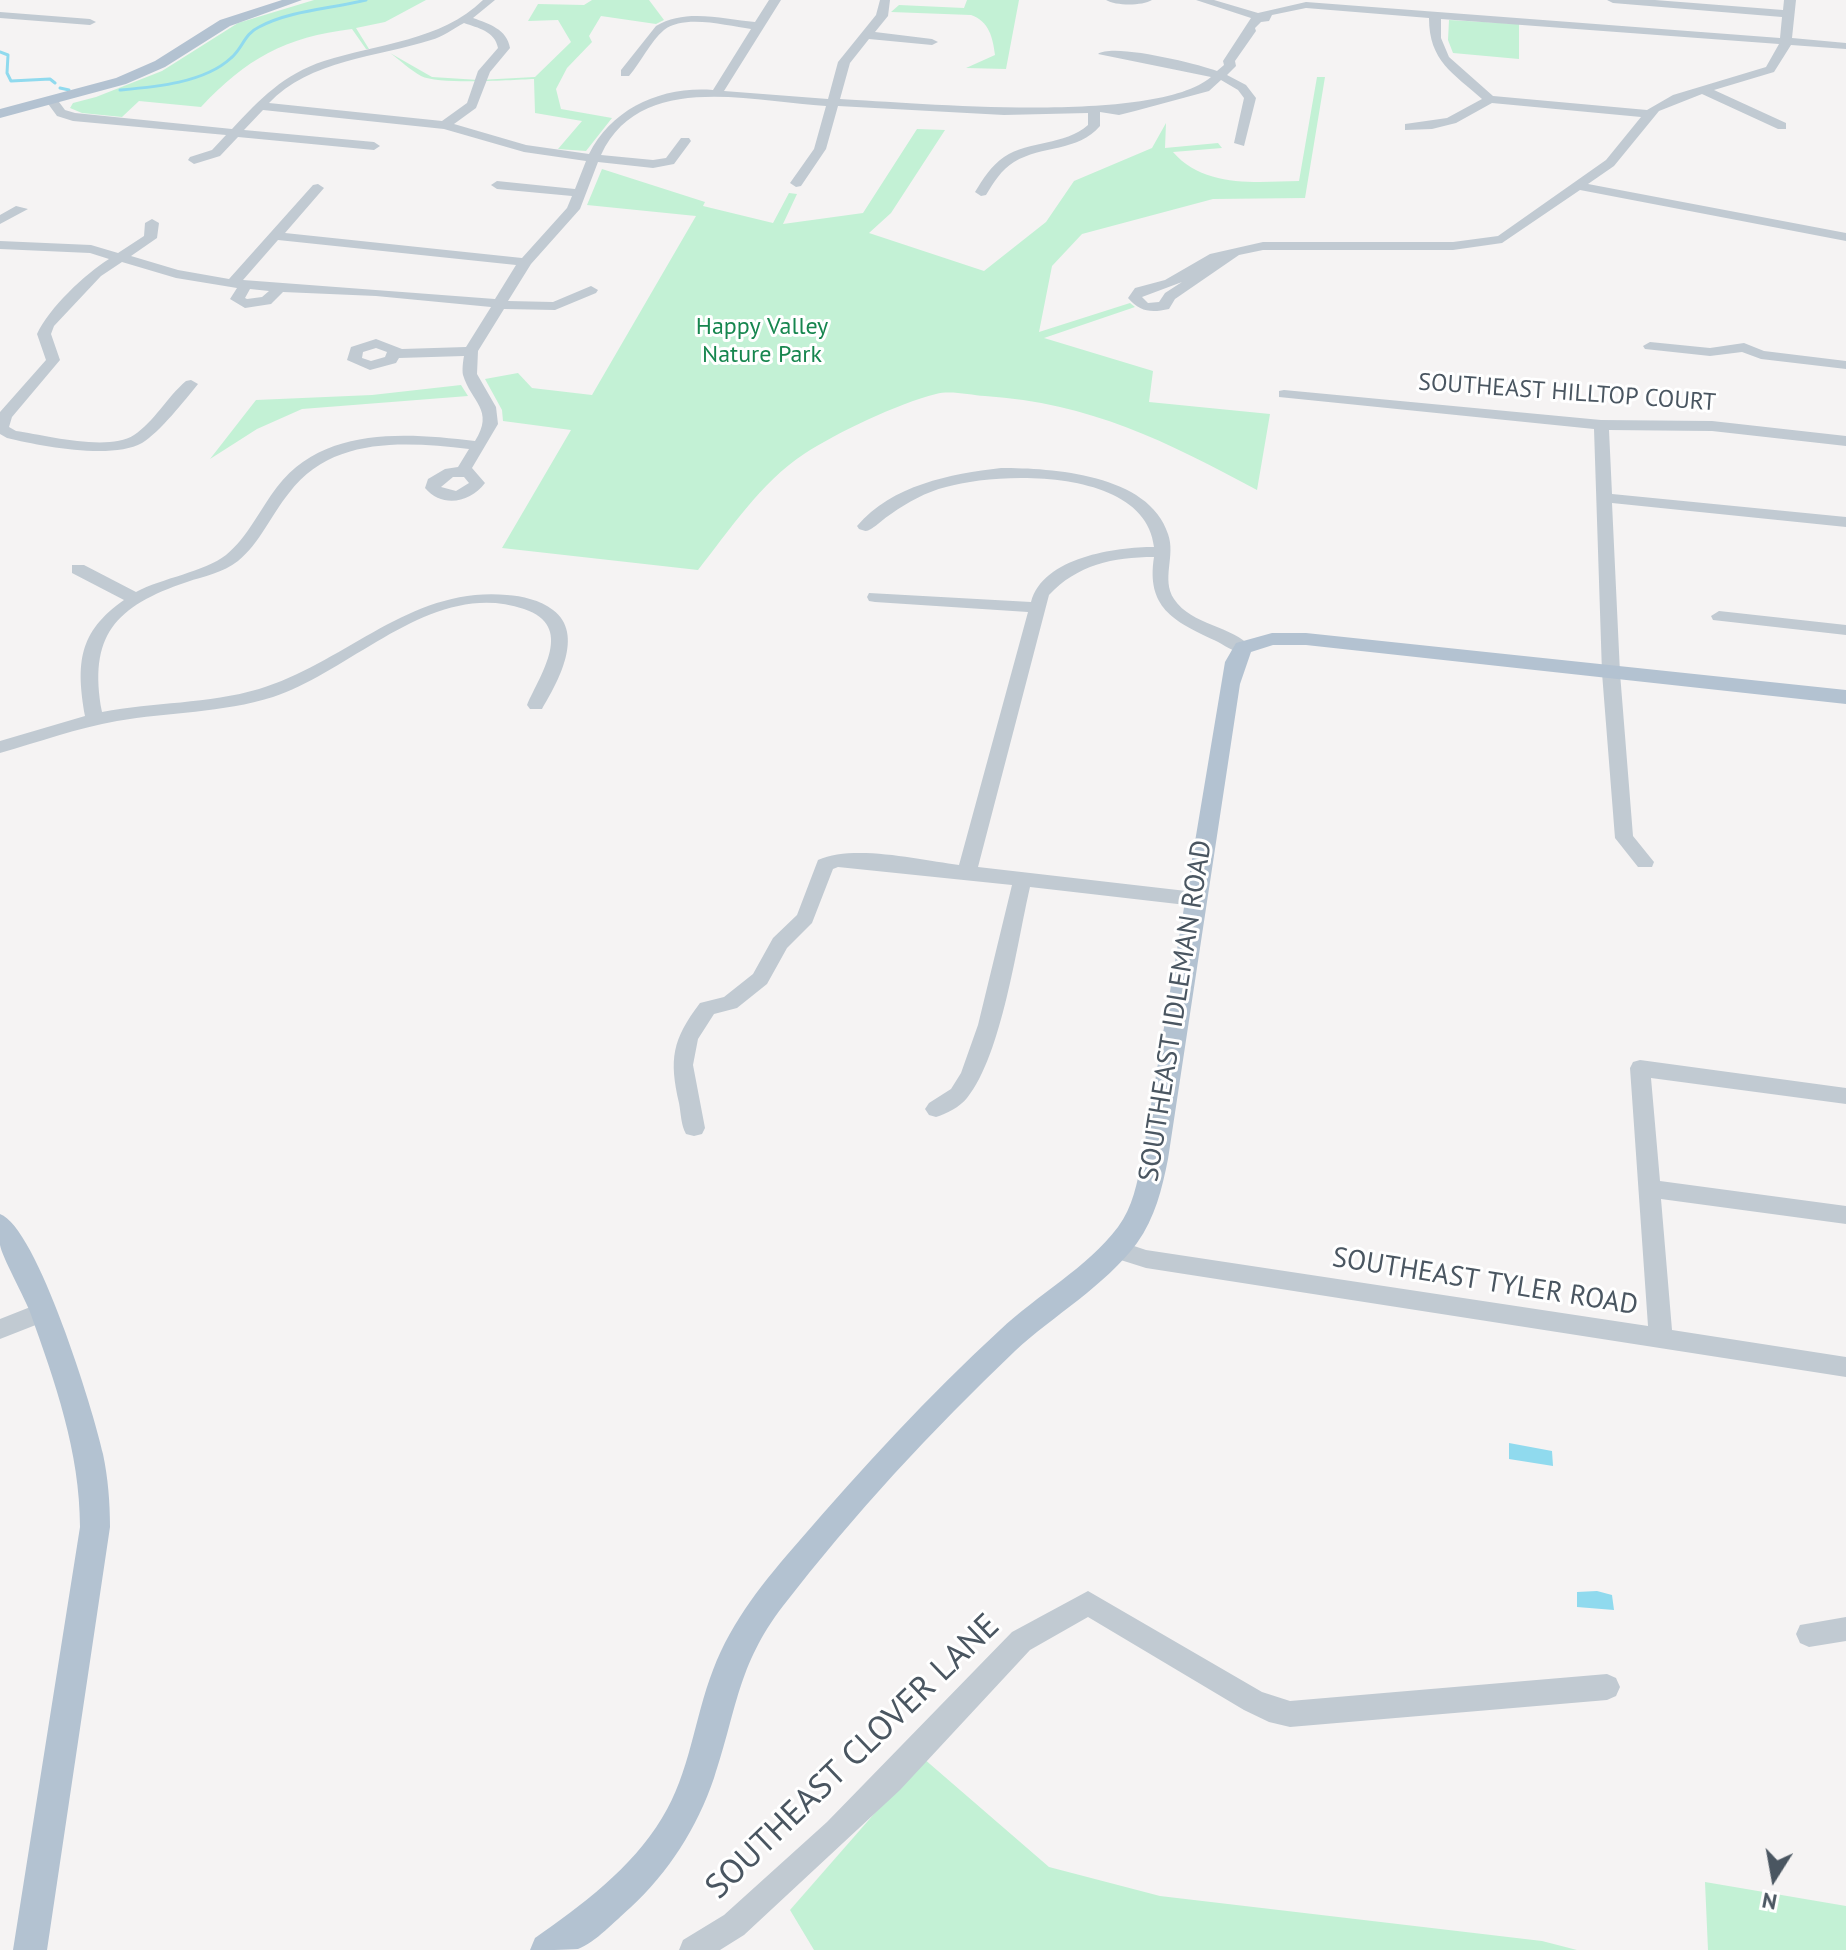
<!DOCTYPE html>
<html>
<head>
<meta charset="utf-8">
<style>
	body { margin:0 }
	#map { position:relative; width:1846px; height:1950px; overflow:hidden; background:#f5f3f3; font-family:"PT Sans",sans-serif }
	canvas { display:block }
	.north { position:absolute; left:1734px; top:1838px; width:80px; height:80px; -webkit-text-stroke:6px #fff; paint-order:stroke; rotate:191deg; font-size:22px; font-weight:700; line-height:32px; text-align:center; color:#4a5661 }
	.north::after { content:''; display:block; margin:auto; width:28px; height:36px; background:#4a5661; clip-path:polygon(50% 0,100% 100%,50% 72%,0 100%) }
</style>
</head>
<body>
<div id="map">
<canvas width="1846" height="1950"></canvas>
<div class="north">N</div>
</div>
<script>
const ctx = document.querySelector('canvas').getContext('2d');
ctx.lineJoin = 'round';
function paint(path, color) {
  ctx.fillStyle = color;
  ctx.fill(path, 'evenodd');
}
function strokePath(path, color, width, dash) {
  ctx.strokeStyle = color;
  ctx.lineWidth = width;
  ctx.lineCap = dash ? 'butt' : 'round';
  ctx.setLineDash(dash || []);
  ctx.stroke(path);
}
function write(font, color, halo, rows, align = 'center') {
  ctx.font = font + ' "PT Sans",sans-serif';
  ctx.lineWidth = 6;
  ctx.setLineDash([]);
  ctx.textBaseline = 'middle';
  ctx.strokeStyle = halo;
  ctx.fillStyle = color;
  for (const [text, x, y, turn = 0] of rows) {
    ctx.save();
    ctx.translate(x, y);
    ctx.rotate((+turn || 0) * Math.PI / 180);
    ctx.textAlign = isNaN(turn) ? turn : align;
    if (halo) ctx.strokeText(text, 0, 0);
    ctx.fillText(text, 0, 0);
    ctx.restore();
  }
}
const green = new Path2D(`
	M314 0H426L385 22 356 28 369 49H366L352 29C285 37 246 59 201 107L139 101 122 117 82 113 70 108 73 103 96 97 162 71 238 23Z
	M592 0H649L664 20 656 24 601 16 589 36 592 42 567 68 556 89 561 109 612 118 586 151 558 149 582 121 535 113 534 79C510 80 439 85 421 76 410 70 400 60 390 53L432 77 479 80 535 77 571 42 558 20 528 21 538 4 584 5Z
	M967 0H1019L1006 69 966 68 995 55C993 38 989 21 971 15L891 12 899 5 964 8Z
	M1449 20 1519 24V59L1453 53 1448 40Z
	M1317 77H1325L1305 198 1213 199 1082 234 1052 266 1039 332 1130 303 1135 307 1044 338 1153 371 1149 402 1270 414 1257 490C1166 441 1090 403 985 396 970 395 950 390 936 394 897 404 838 432 804 454 761 482 729 531 698 570L502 548 571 430 503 421 502 410 485 379 518 373 532 388 592 395 696 216 587 205 602 169 705 202 703 206 773 223 789 193 797 194 783 224 863 213 917 129 945 130 891 213 869 233 984 271 1046 222 1074 181 1152 148 1166 123 1165 148 1218 143 1222 148 1173 152C1204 188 1255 182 1299 181Z
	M461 385 468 396 302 409 257 429 210 459 256 400 372 395Z
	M923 1758 1049 1867 1160 1896 1542 1941 1577 1950H814L790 1910Z
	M1705 1882 1846 1906V1950H1708Z`);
const water = new Path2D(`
	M1509 1443 1552 1451 1553 1466 1509 1459Z
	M1597 1591 1612 1595 1614 1610 1577 1607V1592Z`);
const stream = new Path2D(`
	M0 52 8 55 7 73 11 81 50 79 55 83
	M60 88 69 90
	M120 90C155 87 204 83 231 58 243 48 244 34 259 27 291 10 331 9 366 0`);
const minor = new Path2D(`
	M483 0H495L473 18C489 24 507 29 510 48L490 72 476 108 454 124 526 145 589 154C612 108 662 86 713 90L751 29C727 26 685 14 664 30 650 42 641 62 629 76H621V70L656 26C685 8 724 19 755 22L769 0H781L724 91 828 99 838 62 876 15 880 0H890L888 16 875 32 932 39 938 42 932 45 869 39 850 63 840 99C917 103 1155 125 1211 77L1098 54C1114 43 1197 64 1217 71L1224 65 1223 61 1251 18 1196 0H1214L1258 13 1306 2 1780 38 1782 17 1613 3 1607 0H1655L1783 10 1784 0H1796L1792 38 1846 43V49L1791 45 1774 72 1714 90 1786 123V129H1778L1702 94 1659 111 1614 166 1588 184 1846 233V241L1580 190 1502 243 1453 250H1263L1239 255 1175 299 1169 309C1151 313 1140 312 1128 298L1135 288 1165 280 1210 254 1263 242H1453L1498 236 1606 160 1641 117 1492 103 1456 123 1432 129 1405 130V124L1447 118 1482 99C1453 73 1429 61 1429 18L1306 8 1272 15 1269 21 1261 22 1255 28 1256 31 1235 61 1236 66 1227 75 1246 85 1256 98 1244 146 1234 143 1244 98 1238 90 1221 80 1209 91 1135 111 1119 115 1100 112V126C1078 152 1042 145 1014 162 1001 170 994 182 986 195L981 196 975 192C983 179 991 166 1004 157 1030 140 1064 146 1088 125V113L1004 115 838 106 826 149 801 186 796 187 790 183 814 149 826 106C753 102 640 70 601 155L653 160 666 158 681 138H689L691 141 674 164 653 168 598 162 580 209 531 264 508 301 553 302 591 286 598 290 596 293 555 310 504 309 478 351 477 374 496 407 498 424 472 468 485 483C470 503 442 508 425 488L428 479 445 469 458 467 469 449C405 442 332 436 289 493 271 515 260 543 238 561 223 573 204 576 187 582 115 606 88 636 102 712 154 702 208 704 259 689 346 663 410 586 507 595 522 596 540 600 553 610 585 634 558 682 542 709H530L527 705C541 673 575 626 524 609 433 578 353 671 273 697 222 713 169 712 117 721 77 728 39 742 0 753V741L85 716C76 664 78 632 124 600L72 573V565H84L136 592C162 578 204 572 226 555 248 537 260 509 277 487 324 426 406 433 475 441 495 410 471 402 463 375 462 370 463 361 464 356L399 358 396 363 370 370 347 360 351 347 376 339 402 349 466 347 491 307 376 296 283 292 271 304 245 308 230 299 237 288 176 278 122 262 101 276 54 326 51 334 60 360 12 417 9 427 16 431C45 435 108 452 134 435 154 422 167 397 186 381L191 380 198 384C185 400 160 432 142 443 112 460 40 446 7 438L0 434V412L46 360 37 334C49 308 85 274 109 259L90 253 0 249V241L91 245 118 253 144 236 145 223 152 219 159 223 157 238 131 256 178 270 229 279 313 185 318 184 324 188 285 233 522 258 567 208 572 196 497 189 491 185 497 181 575 189 586 161 524 152 444 129 263 110 244 130 374 142 380 146 374 150 238 137 220 156 194 164 188 160 190 157 212 150 226 135 73 121 57 116 46 101 56 98 65 110 75 113 232 129C260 99 284 74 324 61 377 44 441 41 483 0ZM1441 19 1779 44 1766 67 1673 95 1647 110 1493 96 1449 57 1441 38ZM464 23C478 28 495 31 498 48L478 71 467 103 442 121 269 103C309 60 378 57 431 40 442 37 453 29 464 23ZM278 240 516 265 495 299 243 280ZM1182 282 1165 293 1159 302 1148 303 1142 297ZM250 289 269 291 262 297 247 299 245 298ZM376 348 387 352 385 357 371 361 362 358 363 352ZM453 477H464L469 483 456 491 441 487Z
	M1106 0H1152C1142 6 1116 6 1106 0Z
	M0 12 90 19 96 22 90 25 0 18Z
	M16 206 28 209 0 224V215Z
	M1650 342 1710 348 1744 343 1764 351 1846 361V369L1761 359 1742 352 1710 356 1645 349 1643 346Z
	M1284 390 1601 420 1712 421 1846 436V446L1712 431 1609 430 1612 494 1846 517V527L1612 503 1620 673 1633 836 1654 862 1652 867H1638L1615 838 1602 673 1594 429 1279 397V391Z
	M1001 468C1052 468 1149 474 1168 534 1176 556 1161 579 1174 599 1192 626 1232 625 1252 648L1249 652C1236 655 1225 645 1214 640 1173 621 1146 607 1154 557 1113 557 1077 565 1049 595L978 867 1195 892 1205 899 1195 906 1030 887C1017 943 1002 1055 967 1098 960 1107 946 1114 936 1117L929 1115 925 1109 929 1103 951 1089 961 1073 978 1025 1012 885 838 867 833 869 812 923 787 948 767 984 737 1008 714 1014 698 1039 693 1065 705 1128 702 1134 694 1136 686 1134C681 1125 681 1114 679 1103 669 1059 672 1040 700 1003L724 997 753 974 773 938 797 915 818 860C854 844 920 860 959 865L1028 612 875 602 869 601 867 597 869 593 1031 602C1043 557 1116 547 1154 547 1146 468 1001 471 946 487 926 492 908 502 891 514 884 518 878 525 871 529 866 532 865 531 859 529L857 526C892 485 950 474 1001 468Z
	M1719 611 1846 625V635L1713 620 1711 616Z
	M1640 1060 1846 1088V1104L1651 1078 1660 1181 1846 1206V1224L1661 1199 1672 1330 1846 1357V1377L1146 1268 1108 1256 1105 1249 1108 1242 1116 1240 1146 1250 1648 1326 1630 1068 1633 1062Z
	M43 1302 51 1305 55 1312 51 1319 0 1339V1319Z
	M1088 1591 1262 1692 1290 1701 1607 1674 1616 1678 1620 1687 1616 1696 1607 1700 1290 1727 1269 1722 1244 1710 1088 1617 1030 1650 900 1790 744 1935 720 1950H679L683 1940 724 1915 827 1822 1012 1632Z
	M1846 1617V1641L1809 1647 1800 1643 1796 1634 1800 1625Z`);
const major = new Path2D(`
	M282 0H302L230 26 165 67 126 84 0 118V109L116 78 155 61 220 20Z
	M1272 633H1306L1846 690V704L1306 645H1273L1251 652 1240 684 1168 1159C1162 1189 1155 1218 1137 1243 1105 1286 1054 1315 1015 1351 932 1430 853 1515 783 1606 737 1666 737 1710 714 1778 697 1828 669 1872 630 1908 615 1921 596 1942 578 1949 566 1950 543 1950 530 1950L535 1938C582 1905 631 1869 662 1818 690 1773 694 1719 713 1670 732 1620 765 1580 800 1540 863 1467 928 1396 1000 1330 1037 1295 1087 1268 1118 1227 1133 1207 1137 1183 1142 1159L1225 662 1236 643Z
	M0 1214C37 1227 94 1412 103 1454 108 1478 110 1502 110 1527L47 1950H13L80 1527C80 1452 55 1382 30 1312 24 1296 2 1257 0 1245 0 1235 0 1224 0 1214Z`);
const farParknames = [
	["Happy Valley",762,327],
	["Nature Park",762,355]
];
const farStreetnames = [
	["SOUTHEAST HILLTOP COURT",1567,393,4]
];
const streetNames = [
	["SOUTHEAST IDLEMAN ROAD",1176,1011,-81],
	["SOUTHEAST TYLER ROAD",1485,1282,9]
];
const nearStreetnames = [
	["SOUTHEAST CLOVER LANE",853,1757,-44]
];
paint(green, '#c3f1d5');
paint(water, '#90daee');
strokePath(stream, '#90daee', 3);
paint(minor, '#c1cad2');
paint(major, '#b3c2d1');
write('24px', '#17864f', '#fff', farParknames);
write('24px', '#4a5661', '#fff', farStreetnames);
write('28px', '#4a5661', '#fff', streetNames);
write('34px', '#4a5661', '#fff', nearStreetnames);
</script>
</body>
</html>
